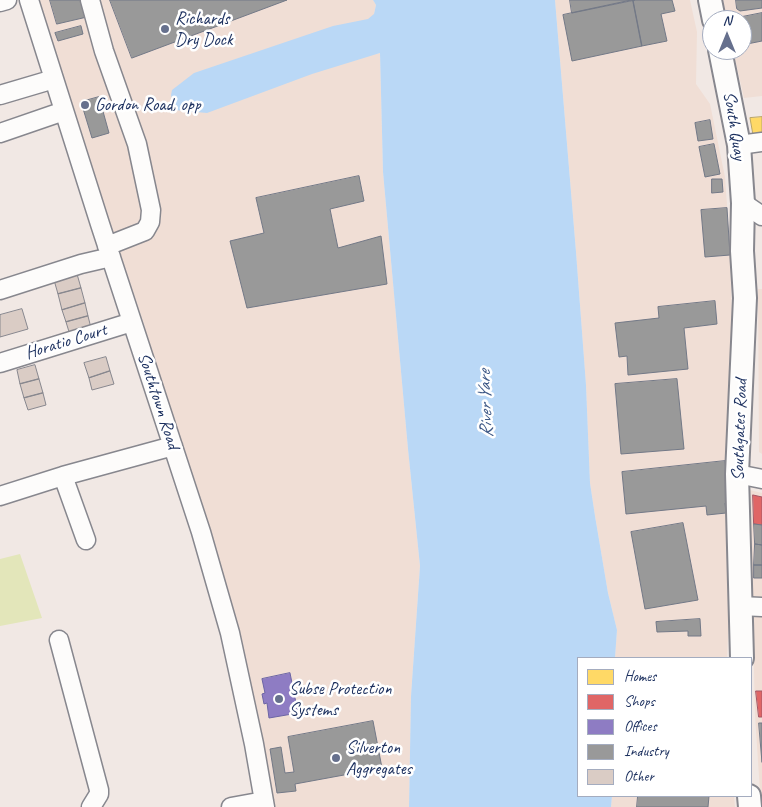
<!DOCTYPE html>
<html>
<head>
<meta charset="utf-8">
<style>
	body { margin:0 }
	#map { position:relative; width:762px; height:807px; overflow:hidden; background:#f1e8e4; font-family:Caveat,sans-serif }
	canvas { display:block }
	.legend { position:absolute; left:577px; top:657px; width:175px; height:140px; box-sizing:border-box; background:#fff; border:1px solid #a4acbf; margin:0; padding:6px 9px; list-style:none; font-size:15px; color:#1b2f5e }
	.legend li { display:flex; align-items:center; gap:10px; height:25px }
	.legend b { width:25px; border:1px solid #a4acbf }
	.north { position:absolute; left:702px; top:10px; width:50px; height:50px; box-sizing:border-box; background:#fff; border:1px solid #a4acbf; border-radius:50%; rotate:0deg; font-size:14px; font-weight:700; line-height:20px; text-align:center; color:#1b2f5e }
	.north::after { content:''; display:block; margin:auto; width:18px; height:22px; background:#66708d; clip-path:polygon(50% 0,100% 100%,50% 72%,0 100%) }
</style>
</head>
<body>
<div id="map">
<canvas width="762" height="807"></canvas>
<ul class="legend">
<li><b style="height:14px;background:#ffd966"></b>Homes</li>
<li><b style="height:14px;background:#e06666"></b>Shops</li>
<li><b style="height:14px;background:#8e7cc3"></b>Offices</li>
<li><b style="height:14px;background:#999"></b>Industry</li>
<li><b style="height:14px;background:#daccc5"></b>Other</li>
</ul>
<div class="north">N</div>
</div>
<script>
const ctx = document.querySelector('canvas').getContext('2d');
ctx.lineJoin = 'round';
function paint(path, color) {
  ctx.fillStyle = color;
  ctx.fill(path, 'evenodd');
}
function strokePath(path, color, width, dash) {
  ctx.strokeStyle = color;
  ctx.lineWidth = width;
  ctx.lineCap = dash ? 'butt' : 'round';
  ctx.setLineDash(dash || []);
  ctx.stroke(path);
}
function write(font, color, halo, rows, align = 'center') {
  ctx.font = font + ' Caveat,sans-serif';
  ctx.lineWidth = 5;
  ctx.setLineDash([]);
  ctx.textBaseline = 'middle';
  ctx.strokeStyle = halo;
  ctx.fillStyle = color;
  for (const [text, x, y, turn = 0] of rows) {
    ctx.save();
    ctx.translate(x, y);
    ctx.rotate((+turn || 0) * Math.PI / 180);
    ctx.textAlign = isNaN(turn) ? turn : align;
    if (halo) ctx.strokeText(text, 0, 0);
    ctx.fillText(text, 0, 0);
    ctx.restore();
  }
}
const built = new Path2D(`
	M39 0H373L376 5 374 14 376 54 380 53 383 172 408 449 420 566 411 696 409 807H265L254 744 135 330 145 327 107 215Z
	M555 0H690L697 32 696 84 710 104 725 177 729 233 733 346 729 613 727 658H615L617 630 608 593 595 516 590 483 586 385 576 252Z
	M723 0H762V96L744 98 733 50H742V20H727Z
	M758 289H762V454L759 452Z
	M750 490 762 493V807H761L755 715Z
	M612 796H734L735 807H611Z`);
const green = new Path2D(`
	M20 554 42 618 0 626V559Z`);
const water = new Path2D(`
	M373 0H555L576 252 586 385 590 483 595 516 608 593 617 630 615 658H578V796H612L611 807H409L411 696 420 566 408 449 383 172 380 53 312 74 207 113 175 110 171 95 172 90 194 73 333 26 368 19 374 14 376 5Z`);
const homes = new Path2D(`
	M762 117V134L753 135 750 118Z`);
const shops = new Path2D(`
	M753 495 762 497V525L754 524Z
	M756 691H762V717H759Z`);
const offices = new Path2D(`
	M290 673 298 713 269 718 267 703 264 704 262 694 265 693 262 679Z`);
const industry = new Path2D(`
	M50 0H83L87 17 57 24Z
	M110 0H287L132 58Z
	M570 0H635L572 13Z
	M633 0 642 46 572 61 563 15Z
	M633 0H672L675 11 661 14 667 41 642 46Z
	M736 0H762V8L740 11 737 9Z
	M762 13V41L742 45V20H737V18Z
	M81 26 83 34 58 41 55 33Z
	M99 97 109 133 92 138 81 102Z
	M710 120 713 139 698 141 695 123Z
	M714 144 720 174 705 177 699 147Z
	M359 176 364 201 330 209 338 248 381 236 387 284 247 308 230 241 264 233 256 198Z
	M712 179H722L723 192 712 193Z
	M727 208 730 255 705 257 701 210Z
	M715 301 717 324 684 328 688 369 628 375 627 356 619 357 615 323 659 318 658 307Z
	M677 379 684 449 621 454 615 384Z
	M725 461 729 502 725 503 726 513 707 515 706 506 626 514 622 472Z
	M683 523 698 600 645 609 631 532Z
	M754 524 762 525V545L755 544Z
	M755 544 762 545V565H754Z
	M754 565H762V578H754Z
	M700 619 701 636H688V631L657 632 656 622Z
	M373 721 382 768 295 784 296 791 277 793 270 749 281 747 285 773 294 772 288 737Z
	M759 723H762V762Z
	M638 796H709L708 807H637Z`);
const building = new Path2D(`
	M77 274 81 288 58 294 54 280Z
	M81 288 85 303 62 310 58 294Z
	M85 303 88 316 66 322 62 310Z
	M22 309 28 329 0 337V315Z
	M88 316 91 328 70 335 66 322Z
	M106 357 110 371 89 378 84 363Z
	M35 365 39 379 20 384 17 370Z
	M110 371 114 384 92 390 89 378Z
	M39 379 43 393 24 398 20 384Z
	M43 393 46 405 28 410 24 398Z`);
const minor = new Path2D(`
	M29 0 100 224 201 532 230 633 254 744 265 807
	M90 0 104 51 137 144 151 210 150 222 145 231 107 246
	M0 2 7 0
	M0 95 54 79
	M0 133 64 111
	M739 145 762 142
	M743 203 762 216
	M0 290 81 264 111 257
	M0 363 132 322
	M737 474 762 479
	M63 476 86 540
	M0 496 63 476 173 446
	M740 606 762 607
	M59 640 99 790V794L91 807
	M231 807 264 801`);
const major = new Path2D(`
	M710 0 714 20
	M720 50 739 145 743 203 742 251 745 298 737 474 742 658
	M749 796 750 807`);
const markers = [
	[165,29,5,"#66708d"],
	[85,105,5,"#66708d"],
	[279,699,5,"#66708d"],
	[336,758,5,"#66708d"]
];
const poiNames = [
	["Richards",175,19],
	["Dry Dock",175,40],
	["Gordon Road, opp",95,105],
	["Subse Protection",289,689],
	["Systems",289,710],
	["Silverton",346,748],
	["Aggregates",346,769]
];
const streetNames = [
	["South Quay",734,126,81],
	["Horatio Court",66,342,-17],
	["Southtown Road",158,401,72],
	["Southgates Road",740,430,-88]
];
const waterNames = [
	["River Yare",486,404,-92]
];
paint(built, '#f0ded5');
paint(green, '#e3e6ba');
paint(water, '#bad8f6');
paint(homes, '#ffd966');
strokePath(homes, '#bba664', 1);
paint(shops, '#e06666');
strokePath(shops, '#a55664', 1);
paint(offices, '#8e7cc3');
strokePath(offices, '#6c65a5', 1);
paint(industry, '#999');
strokePath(industry, '#737987', 1);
paint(building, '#daccc5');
strokePath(building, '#87878e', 1);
strokePath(minor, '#87878e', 21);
strokePath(major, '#87878e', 26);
strokePath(minor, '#fdfcfb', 18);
strokePath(major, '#fdfcfb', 22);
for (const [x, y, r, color] of markers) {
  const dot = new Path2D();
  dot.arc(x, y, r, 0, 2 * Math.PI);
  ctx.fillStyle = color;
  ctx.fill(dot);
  strokePath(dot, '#fff', 2);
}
write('18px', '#1b2f5e', '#fff', poiNames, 'left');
write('18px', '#1b2f5e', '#fff', streetNames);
write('italic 19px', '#3d5886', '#fff', waterNames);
</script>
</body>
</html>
